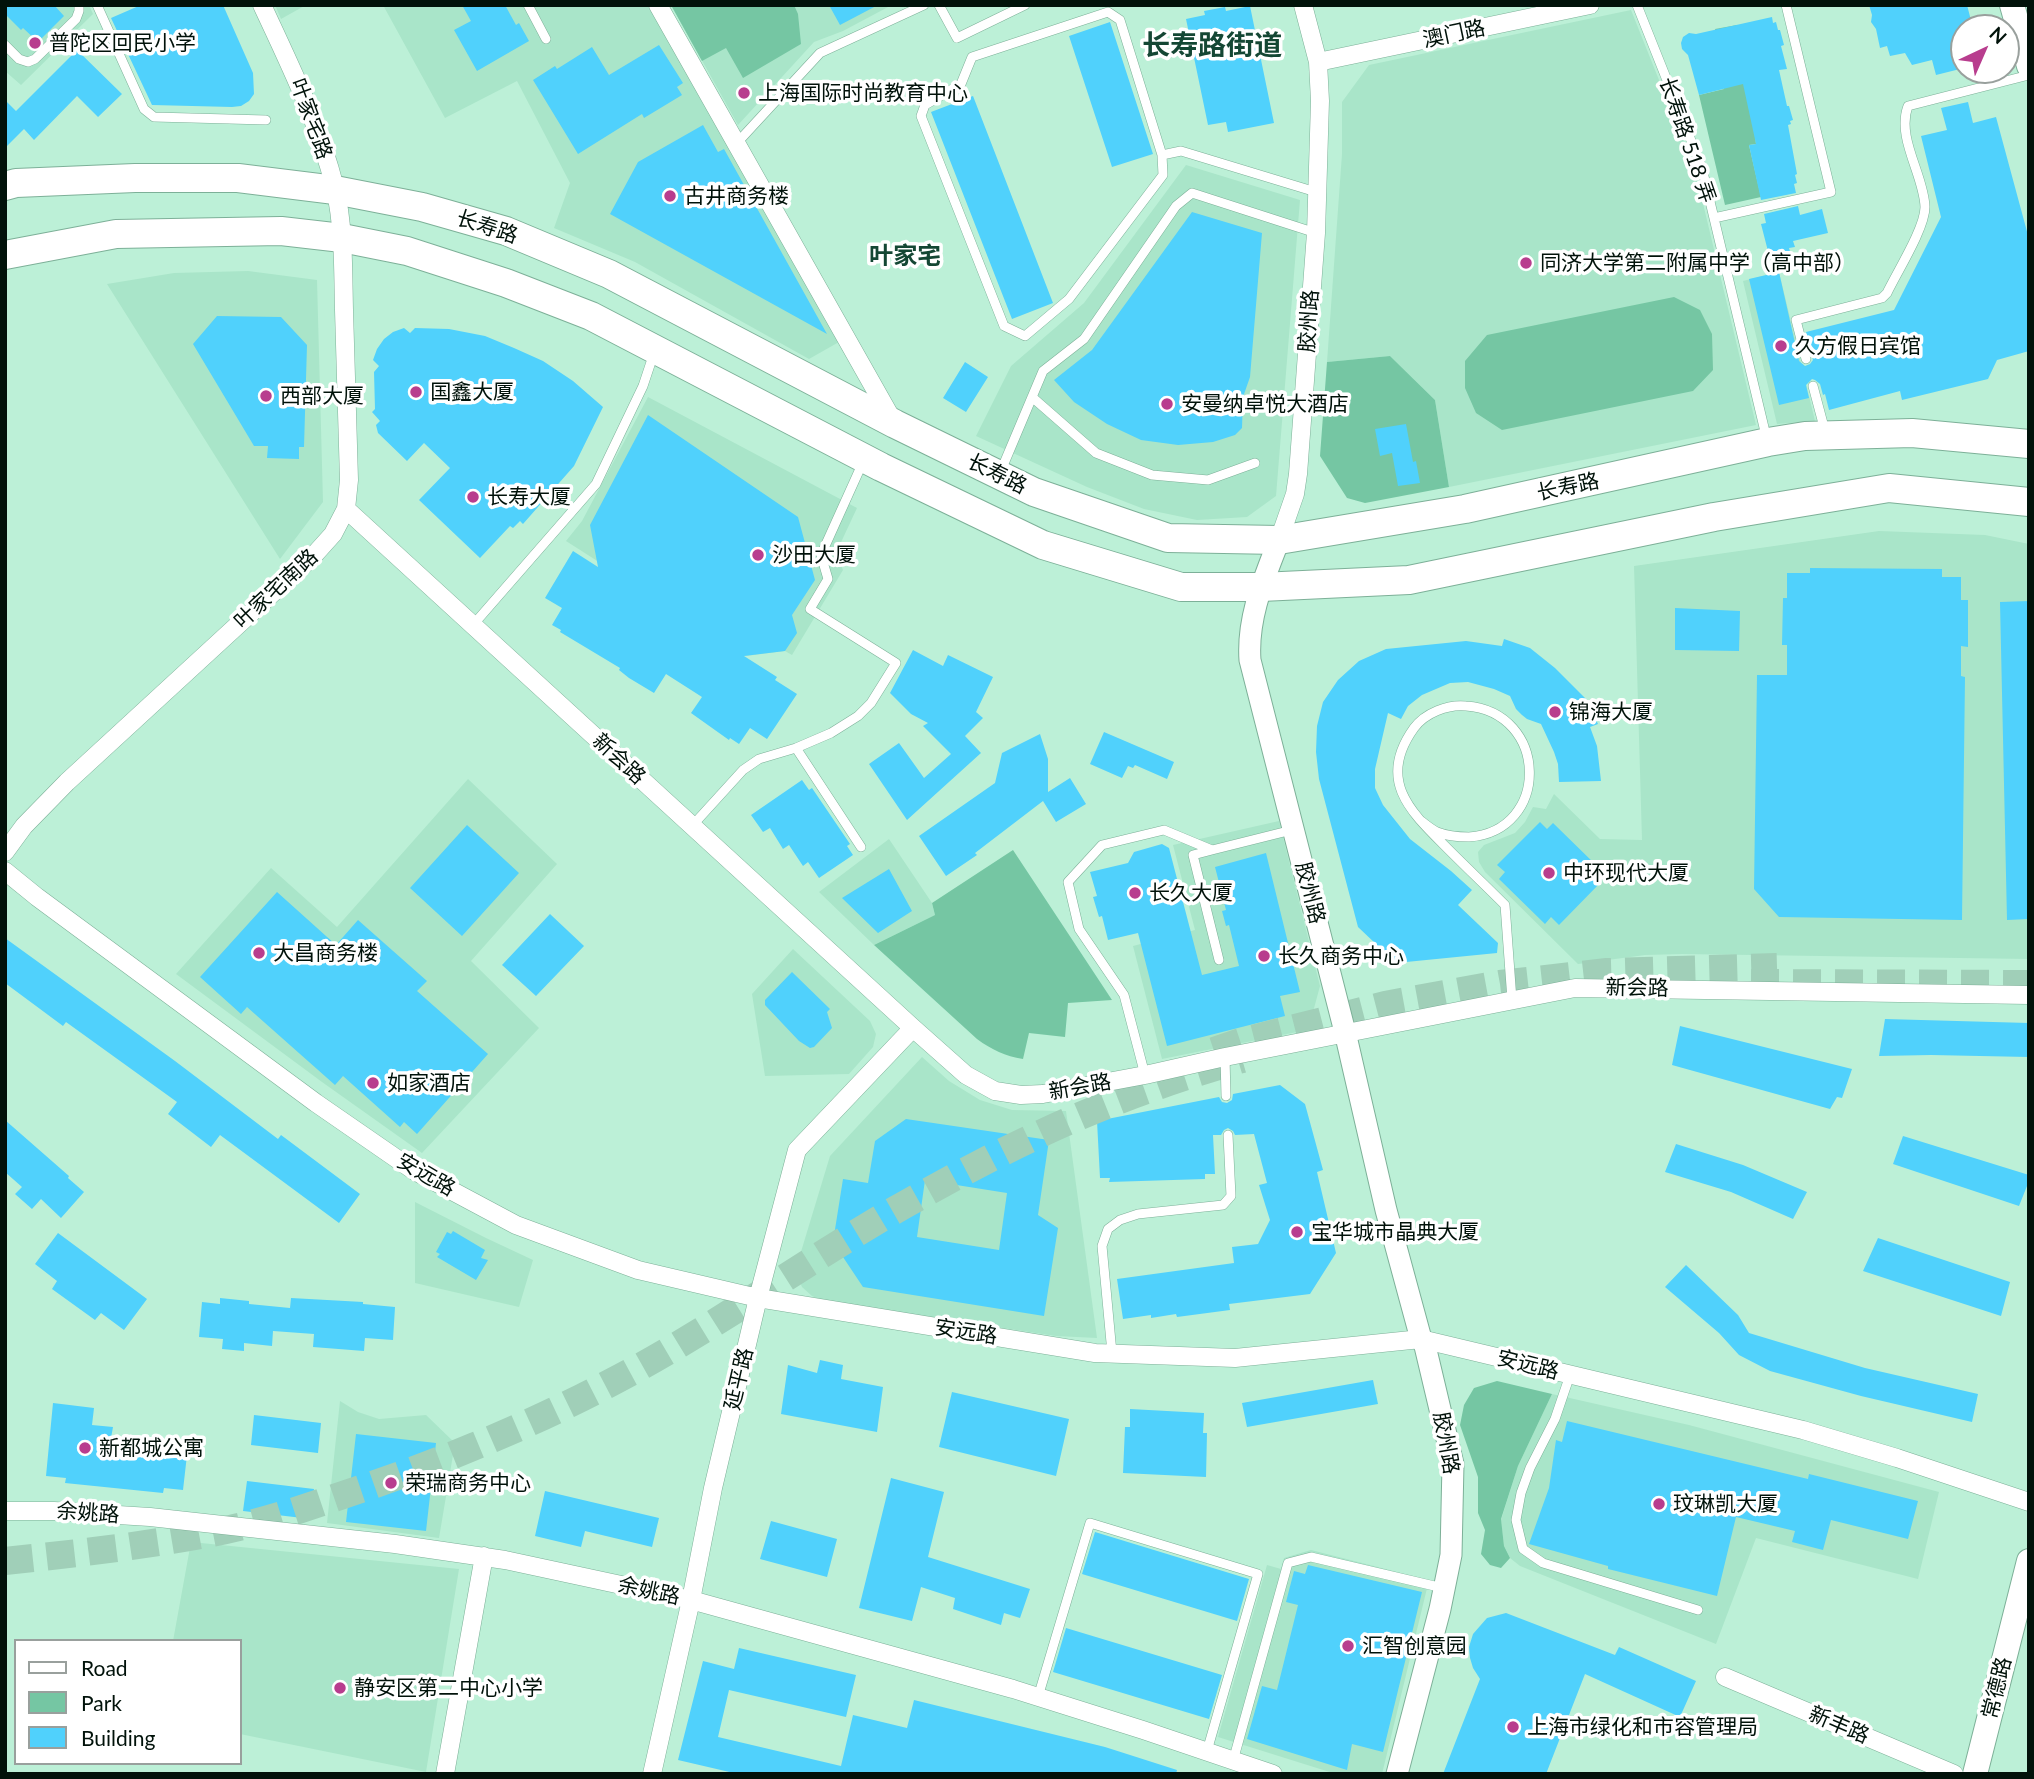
<!DOCTYPE html>
<html>
<head>
<meta charset="utf-8">
<style>
	body { margin:0 }
	#map { position:relative; width:2034px; height:1779px; overflow:hidden; background:#bcf0d7; font-family:Lato,sans-serif }
	canvas { display:block }
	.frame { position:absolute; inset:0; border:7px solid #01120a; pointer-events:none }
	.legend { position:absolute; left:14px; top:1639px; width:228px; height:126px; box-sizing:border-box; background:#fff; border:2px solid #99a09d; margin:0; padding:9px 12px; list-style:none; font-size:21px; color:#01120a }
	.legend li { display:flex; align-items:center; gap:14px; height:35px }
	.legend b { width:35px; border:2px solid #99a09d }
	.north { position:absolute; left:1950px; top:14px; width:70px; height:70px; box-sizing:border-box; background:#fff; border:2px solid #99a09d; border-radius:50%; rotate:44deg; font-size:19px; font-weight:700; line-height:28px; text-align:center; color:#01120a }
	.north::after { content:''; display:block; margin:auto; width:24px; height:32px; background:#b83d8e; clip-path:polygon(50% 0,100% 100%,50% 72%,0 100%) }
</style>
</head>
<body>
<div id="map">
<canvas width="2034" height="1779"></canvas>
<div class="frame"></div>
<ul class="legend">
<li><b style="height:9px;background:#fff"></b>Road</li>
<li><b style="height:19px;background:#75c6a3"></b>Park</li>
<li><b style="height:19px;background:#50d1fc"></b>Building</li>
</ul>
<div class="north">N</div>
</div>
<script>
const ctx = document.querySelector('canvas').getContext('2d');
ctx.lineJoin = 'round';
function paint(path, color) {
  ctx.fillStyle = color;
  ctx.fill(path, 'evenodd');
}
function strokePath(path, color, width, dash) {
  ctx.strokeStyle = color;
  ctx.lineWidth = width;
  ctx.lineCap = dash ? 'butt' : 'round';
  ctx.setLineDash(dash || []);
  ctx.stroke(path);
}
function write(font, color, halo, rows, align = 'center') {
  ctx.font = font + ' Lato,"Noto Sans SC",sans-serif';
  ctx.lineWidth = 7;
  ctx.setLineDash([]);
  ctx.textBaseline = 'middle';
  ctx.strokeStyle = halo;
  ctx.fillStyle = color;
  for (const [text, x, y, turn = 0] of rows) {
    ctx.save();
    ctx.translate(x, y);
    ctx.rotate((+turn || 0) * Math.PI / 180);
    ctx.textAlign = isNaN(turn) ? turn : align;
    if (halo) ctx.strokeText(text, 0, 0);
    ctx.fillText(text, 0, 0);
    ctx.restore();
  }
}
const built = new Path2D(`
	M5 5H89L93 14 21 85 5 71Z
	M275 5H306L281 19Z
	M383 5H648L839 342 809 359 635 262 554 228 570 183 517 81 445 118Z
	M671 5H890V6L843 31 814 42 738 125Z
	M1631 10 1695 170 1756 425 1449 487 1435 400 1390 356 1327 362 1342 154V102L1369 65Z
	M1186 165 1300 200 1276 496 1247 517 1197 520 1144 509 1087 487 976 436 1011 366 1084 303Z
	M248 271 317 280 323 502 280 559 107 284 174 273Z
	M1779 272 1815 421 1777 424 1743 281Z
	M648 397 857 508 836 553 843 570 792 655 785 651 746 656 566 541 582 521Z
	M1879 531 1985 535 2029 544V959L1682 954 1645 955 1578 964 1485 872 1479 862 1478 852 1484 845 1515 833 1525 822 1533 807 1546 809 1554 794 1600 839 1642 840 1634 566Z
	M468 779 557 864 471 961 539 1028 422 1153 322 1082 176 974 271 868 337 927Z
	M1279 821 1320 986 1313 1012 1297 1032 1162 1059 1133 946 1195 930 1173 845Z
	M889 839 932 903 935 915 874 945 819 892Z
	M793 949 870 1021 876 1034 873 1047 849 1074 765 1076 752 994Z
	M922 1057 949 1081 980 1100 1012 1110 1066 1111 1097 1338 1056 1336 824 1301 812 1296 802 1287 798 1277 797 1265 830 1156Z
	M415 1202 486 1238 533 1260 519 1307 415 1283Z
	M1552 1394 1689 1425 1939 1492 1918 1579 1756 1538 1716 1644 1520 1566 1510 1558 1504 1546 1501 1520 1518 1466Z
	M340 1401 358 1412 379 1419 426 1415 455 1443 439 1538 327 1523Z
	M191 1542 459 1569 426 1772 240 1734V1641H173Z
	M1311 1550 1429 1580 1382 1774H1336L1218 1737 1267 1565 1281 1569 1284 1558Z`);
const green = new Path2D(`
	M671 5H794L798 14 801 44 743 78 726 48 702 61Z
	M1737 25 1749 77 1756 144 1749 145 1761 197 1725 205 1699 95 1724 89 1719 68 1725 66 1715 29Z
	M1674 297 1700 310 1712 334 1713 370 1693 391 1502 430 1476 413 1465 388V361L1487 335Z
	M1390 356 1435 400 1449 487 1365 503 1347 498 1320 456 1327 362Z
	M1013 850 1112 1000 1068 1003 1065 1037 1029 1033 1023 1059C1005 1056 992 1050 977 1039L874 945 935 915 932 903Z
	M1497 1381 1552 1394 1518 1466 1501 1519 1504 1546 1510 1558 1501 1568 1490 1565 1481 1554 1485 1530 1478 1513V1477L1460 1425 1464 1405 1474 1388Z`);
const building = new Path2D(`
	M5 5H54L64 16 38 42 23 28 21 30 5 14Z
	M141 5H223L253 73 254 94 249 101 241 106 232 107 152 105 111 18Z
	M462 5H505L516 25 519 23 529 41 477 71 454 30 471 21Z
	M829 5H878L840 25Z
	M1869 5H1967L1973 28H1964V68L1936 75 1932 60 1912 65 1905 53 1890 56 1887 46 1880 48 1876 29 1871 22 1872 15Z
	M1250 6 1274 123 1228 132 1226 122 1208 125 1186 19 1205 15 1204 11 1225 7 1226 11Z
	M1772 17 1773 23 1776 22 1778 30H1780L1784 45 1781 46 1787 69 1779 70 1787 106H1789L1793 120 1790 121 1791 124 1788 125 1797 174 1795 175 1797 183 1794 184 1796 193 1761 200 1749 145 1756 144 1743 84 1699 95 1688 55 1682 49 1681 43 1683 37 1689 33 1696 34Z
	M1110 22 1153 154 1112 167 1069 36Z
	M659 45 683 83 677 87 682 95 644 118 642 114 578 154 533 80 555 66 557 69 592 47 609 75Z
	M77 50 122 94 98 117 77 96 34 140 24 129 5 148V100L16 111Z
	M973 96 1053 303 1012 319 931 112Z
	M1968 102 1973 123 1996 117 2029 239V351L1997 360 1988 379 1902 400 1900 391 1829 410 1825 394 1823 395 1820 384 1815 380 1812 379 1806 385 1809 398 1779 405 1749 279 1779 272 1799 361 1805 366 1810 364 1813 360 1806 332 1894 310 1941 217 1921 136 1947 130 1941 108Z
	M703 125 718 152 724 149 827 334 610 214 638 162Z
	M1798 206 1800 215 1822 209 1828 233 1793 241 1795 247 1789 248 1791 255 1770 259 1761 224 1766 223 1764 214Z
	M1192 212 1262 233 1250 377 1243 397 1242 428 1235 435 1213 442 1178 445 1141 440 1107 424 1074 402 1054 380 1092 350Z
	M217 316 281 317 307 345 304 447H299V459L267 458 268 446H254L193 344Z
	M404 328 410 333 415 328 449 329 485 336 514 348 543 361 573 381 603 407 574 466 523 524 520 521 513 528 510 526 480 558 419 500 450 468 424 443 407 461 378 433 376 425 380 421 372 412 375 409 374 372 379 366 373 360 377 349 384 339 393 332Z
	M965 362 988 377 966 412 943 398Z
	M648 415 798 517 815 580 792 615 797 633 785 651 744 656 777 677 775 680 797 694 767 739 750 728 739 744 730 738 729 740 691 713 702 697 666 674 654 693 629 678 619 670 620 668 560 632 561 630 552 625 562 608 545 598 573 551 598 567 590 525Z
	M1406 424 1413 462 1416 461 1420 483 1398 486 1392 453 1380 456 1375 429Z
	M1810 568 1942 569V577H1961V600H1968V647L1961 646V676L1965 677 1962 920 1779 917 1754 889 1757 675H1787V645H1782L1783 598H1787V573H1810Z
	M2029 601V919L2007 920 2000 602Z
	M1675 608 1740 611 1739 651 1675 650Z
	M1504 639 1530 648 1555 668 1586 699 1598 724 1590 727 1597 746 1601 781 1559 782 1558 764 1554 752 1541 724 1527 719 1522 715 1516 709 1510 696 1494 689 1468 682 1450 683 1422 695 1408 706 1401 719 1388 713 1375 769V788L1383 805 1410 839 1451 871 1472 890 1458 905 1498 943 1497 953 1396 963 1358 927 1319 779 1316 752 1317 726 1323 702 1338 680 1359 661 1386 649 1466 641 1502 646Z
	M913 650 943 666 948 655 993 677 976 712 983 718 965 736 981 753 907 820 869 764 899 743 924 778 951 754 923 726 928 723 911 714 890 693Z
	M1104 732 1174 762 1167 779 1135 765 1133 768 1128 766 1122 778 1090 764Z
	M1040 734 1048 759V792L1070 778 1086 804 1056 822 1043 801 975 853 977 855 946 876 919 836 995 783 1002 753Z
	M802 780 809 790 812 788 850 844 847 846 853 855 819 878 808 862 803 866 789 845 783 849 770 828 763 832 751 815Z
	M1540 822 1547 829 1553 823 1599 868 1593 874 1601 882 1559 925 1551 917 1545 924 1499 879 1505 872 1497 865Z
	M467 825 519 873 462 936 410 888Z
	M1162 844 1169 848 1202 975 1239 966 1229 925 1226 926 1222 911 1226 910 1215 867 1266 853 1300 992 1280 996 1285 1016 1167 1046 1138 933 1108 940 1102 916 1099 917 1093 897 1097 896 1090 872 1128 863 1134 852Z
	M889 869 912 911 878 933 842 898Z
	M277 892 336 945 358 920 427 981 417 991 488 1054 417 1134 404 1122 400 1127 343 1076 335 1085 247 1007 241 1014 200 977Z
	M550 914 584 946 536 996 502 965Z
	M5 938 175 1061 278 1139 281 1135 360 1194 339 1223 220 1135 211 1147 168 1114 177 1102 66 1022 63 1026 5 983Z
	M792 972 830 1009 827 1012 832 1028 814 1047 810 1048 799 1041 765 1005V1000Z
	M1885 1019 2029 1023V1057L1931 1055 1879 1056Z
	M1680 1026 1852 1069 1842 1098 1837 1097 1830 1109 1672 1065Z
	M1280 1085 1305 1104 1323 1170 1317 1172 1336 1253 1310 1294 1229 1304 1230 1310 1177 1317 1176 1314 1151 1318V1315L1123 1319 1117 1279 1234 1263 1232 1247 1258 1244 1270 1220 1259 1185 1267 1183 1254 1134 1235 1135 1233 1131 1228 1128 1224 1130 1221 1135H1213L1215 1174H1205V1179L1109 1182 1110 1178H1100L1097 1121 1219 1097 1222 1102 1227 1103 1232 1100 1233 1094Z
	M906 1119 1049 1140 1038 1215 1058 1228 1044 1316 863 1287 833 1242 843 1179 868 1183 875 1141ZM925 1180 1007 1193 999 1250 917 1237Z
	M5 1120 69 1176 68 1178 84 1192 61 1218 41 1199 32 1209 15 1194 22 1187 5 1172Z
	M1903 1136 2029 1175V1181L2019 1206 1893 1164Z
	M1676 1144 1743 1165 1807 1192 1793 1219 1731 1192 1665 1172Z
	M453 1231 485 1250 481 1258 488 1260 476 1280 437 1257 440 1254 436 1252 447 1232 451 1234Z
	M58 1233 147 1299 124 1330 101 1313 95 1320 52 1289 57 1281 35 1264Z
	M1878 1238 2010 1282 2001 1316 1863 1271Z
	M1686 1265 1738 1315 1749 1333 1865 1368 1978 1394 1972 1422 1861 1396 1770 1371 1739 1355 1719 1333 1665 1287Z
	M220 1298 249 1301V1304L290 1308 291 1298 363 1302V1304L395 1307 393 1340 365 1338 364 1351 313 1347 314 1334 273 1331 272 1346 244 1343V1351L222 1349 223 1339 199 1337 202 1302 220 1304Z
	M820 1360 843 1365 841 1379 883 1387 877 1432 781 1414 788 1365 817 1373Z
	M1373 1380 1378 1404 1247 1427 1242 1403Z
	M952 1392 1069 1419 1056 1476 939 1447Z
	M53 1403 94 1408 92 1425 113 1427 111 1438 158 1443 157 1451 187 1455 183 1490 164 1488 163 1493 65 1483 66 1478 46 1476Z
	M1130 1409 1204 1413 1203 1433H1207L1206 1477 1123 1473 1125 1427H1130Z
	M254 1415 321 1423 318 1453 251 1445Z
	M1567 1421 1808 1479 1809 1474 1918 1501 1908 1539 1831 1520 1823 1550 1792 1542 1795 1531 1736 1517 1717 1596 1608 1569V1566L1529 1544 1549 1488 1556 1440 1562 1442Z
	M356 1434 436 1443 426 1531 346 1522Z
	M891 1478 944 1492 928 1557 1030 1589 1020 1618 1004 1613 1001 1625 953 1609 955 1598 921 1587 912 1621 859 1608Z
	M247 1481 314 1489 311 1519 243 1511Z
	M545 1491 659 1518 652 1547 585 1531 581 1547 535 1536Z
	M771 1521 837 1539 827 1577 760 1559Z
	M1095 1532 1249 1579 1237 1621 1082 1574Z
	M1308 1565 1422 1592 1383 1752 1352 1744 1347 1770 1247 1739 1262 1686 1277 1690 1298 1605 1286 1602 1294 1571 1305 1574Z
	M1506 1613 1615 1655 1619 1647 1696 1681 1680 1717 1585 1674 1546 1774H1443L1480 1679 1473 1668 1470 1658 1469 1647 1473 1634 1487 1618Z
	M1066 1628 1222 1675 1209 1719 1053 1672Z
	M739 1648 856 1675 846 1717 729 1690 718 1737 841 1766 853 1715 907 1728 914 1700 1105 1747 1177 1770 1176 1774H738L678 1760 703 1661 734 1669Z`);
const trunkTunnel = new Path2D(`
	M1751 983 2029 984
	M1214 1051 1241 1042 1385 1005 1500 984 1607 972 1777 967
	M5 1561C70 1554 136 1547 200 1535 248 1527 297 1511 343 1495 436 1464 525 1428 612 1382 716 1328 810 1257 913 1200 989 1157 1069 1117 1152 1088 1182 1077 1212 1068 1242 1059`);
const service = new Path2D(`
	M97 5 144 109 154 117 266 120
	M528 5 546 39
	M939 5 957 38 1025 5
	M1637 5 1702 168 1767 440
	M1108 12 1120 20 1162 155 1163 175 1069 299 1025 336 1004 326 921 116 925 105 961 84 972 57Z
	M5 45 19 59 28 62 35 59 76 19 79 11V5
	M736 144 820 53 924 5
	M1162 155 1181 151 1316 192
	M1714 218 1831 192 1786 5
	M1806 359 1796 320 1882 298 1887 293C1897 272 1925 228 1925 207 1924 175 1896 138 1908 106L2029 75
	M1813 386 1825 431
	M1032 397 1096 453 1152 475 1208 480 1255 463
	M1000 473 1043 371 1084 339 1176 206 1192 193 1316 233
	M473 625 596 484 643 386 654 353
	M796 748 861 847
	M1420 820C1425 824 1431 829 1437 832 1447 836 1458 837 1469 837 1551 831 1549 712 1466 706 1448 704 1425 713 1414 728 1376 781 1411 812 1448 849 1467 868 1486 886 1505 905L1512 1000
	M692 826 743 770 759 759 796 748 831 733 858 716 871 703 896 663 810 609 828 579 821 555 863 462
	M1212 850 1193 855 1219 960
	M1225 1057 1226 1096
	M1145 1075 1124 995 1079 929 1068 882 1102 845 1164 830 1212 850 1292 830
	M1112 1353 1102 1246 1108 1229 1120 1220 1138 1214 1223 1205 1231 1196 1228 1135
	M1570 1375 1555 1419 1530 1468 1521 1493 1516 1520 1523 1549 1543 1563 1698 1610
	M1038 1697 1090 1523 1258 1574 1207 1751
	M1233 1761 1288 1563 1311 1557 1443 1588`);
const minor = new Path2D(`
	M658 5 893 421
	M1318 62 1590 5
	M346 509 913 1028 966 1075 995 1091 1021 1095 1043 1094 1145 1075 1225 1057 1575 988 2029 995
	M1279 540 1295 494 1298 474 1316 233 1320 101 1318 62 1303 5
	M5 852 24 826 67 782 315 554 333 534 346 509 349 480C347 423 346 367 344 310 343 270 344 227 335 188 319 124 290 65 262 5
	M5 871 37 897 316 1103 413 1170 516 1225 638 1270 758 1298 1095 1353 1235 1358 1421 1339 1803 1430 1897 1458 2029 1502
	M5 1511H54L150 1517 395 1544 505 1560 691 1600 1013 1689 1143 1730 1273 1774
	M1725 1677 1954 1774
	M445 1774 484 1556
	M652 1774 691 1600 713 1488 758 1298 797 1150 913 1028`);
const tertiary = new Path2D(`
	M1279 540C1264 579 1247 617 1250 660L1345 1032 1386 1210 1421 1339 1425 1346 1453 1464 1451 1555 1440 1609 1397 1774`);
const secondary = new Path2D(`
	M2012 5 2029 66
	M1975 1774 2029 1561`);
const primary = new Path2D(`
	M5 186 16 183 135 178H238L335 190 422 207 506 231 609 274 895 424 1034 492 1168 538 1279 540 1465 509 1768 442 1805 436 1912 433 2029 444
	M5 255 116 234 281 231 342 238 407 251 506 283 591 316 881 467 1043 545 1181 587H1261L1409 580 1714 517 1889 488 2029 502`);
const markers = [
	[35,43,7,"#b83d8e"],
	[744,93,7,"#b83d8e"],
	[670,196,7,"#b83d8e"],
	[1526,263,7,"#b83d8e"],
	[1781,346,7,"#b83d8e"],
	[416,392,7,"#b83d8e"],
	[266,396,7,"#b83d8e"],
	[1167,404,7,"#b83d8e"],
	[473,497,7,"#b83d8e"],
	[758,555,7,"#b83d8e"],
	[1555,712,7,"#b83d8e"],
	[1549,873,7,"#b83d8e"],
	[1135,893,7,"#b83d8e"],
	[259,953,7,"#b83d8e"],
	[1264,956,7,"#b83d8e"],
	[373,1083,7,"#b83d8e"],
	[1297,1232,7,"#b83d8e"],
	[85,1448,7,"#b83d8e"],
	[391,1483,7,"#b83d8e"],
	[1659,1504,7,"#b83d8e"],
	[1348,1646,7,"#b83d8e"],
	[340,1688,7,"#b83d8e"],
	[1513,1727,7,"#b83d8e"]
];
const streetNames = [
	["澳门路",1454,34,-12],
	["叶家宅路",311,119,70],
	["长寿路 518 弄",1687,140,71],
	["长寿路",487,227,18],
	["胶州路",1309,321,-86],
	["长寿路",997,474,26],
	["长寿路",1568,487,-12],
	["叶家宅南路",276,589,-43],
	["新会路",619,759,43],
	["胶州路",1310,893,76],
	["新会路",1637,988,1],
	["新会路",1080,1087,-10],
	["安远路",426,1175,30],
	["安远路",966,1332,9],
	["安远路",1528,1365,14],
	["延平路",739,1379,-77],
	["胶州路",1446,1443,80],
	["余姚路",88,1513,4],
	["余姚路",649,1591,12],
	["常德路",1997,1688,-76],
	["新丰路",1839,1725,23]
];
const poiNames = [
	["普陀区回民小学",49,43],
	["上海国际时尚教育中心",758,93],
	["古井商务楼",684,196],
	["同济大学第二附属中学（高中部）",1540,263],
	["久方假日宾馆",1795,346],
	["国鑫大厦",430,392],
	["西部大厦",280,396],
	["安曼纳卓悦大酒店",1181,404],
	["长寿大厦",487,497],
	["沙田大厦",772,555],
	["锦海大厦",1569,712],
	["中环现代大厦",1563,873],
	["长久大厦",1149,893],
	["大昌商务楼",273,953],
	["长久商务中心",1278,956],
	["如家酒店",387,1083],
	["宝华城市晶典大厦",1311,1232],
	["新都城公寓",99,1448],
	["荣瑞商务中心",405,1483],
	["玟琳凯大厦",1673,1504],
	["汇智创意园",1362,1646],
	["静安区第二中心小学",354,1688],
	["上海市绿化和市容管理局",1527,1727]
];
const quarterNames = [
	["叶家宅",905,256]
];
const districtNames = [
	["长寿路街道",1212,46]
];
paint(built, '#a9e5c9');
paint(green, '#75c6a3');
paint(building, '#50d1fc');
strokePath(trunkTunnel, '#a0cfb8', 28, [28, 14]);
strokePath(service, '#7db098', 10);
strokePath(minor, '#7db098', 19);
strokePath(tertiary, '#7db098', 23);
strokePath(secondary, '#7db098', 26);
strokePath(primary, '#7db098', 30);
strokePath(service, '#fff', 9);
strokePath(minor, '#fff', 18);
strokePath(tertiary, '#fff', 21);
strokePath(secondary, '#fff', 24);
strokePath(primary, '#fff', 28);
for (const [x, y, r, color] of markers) {
  const dot = new Path2D();
  dot.arc(x, y, r, 0, 2 * Math.PI);
  ctx.fillStyle = color;
  ctx.fill(dot);
  strokePath(dot, '#fff', 2.5);
}
write('21px', '#01120a', '#fff', streetNames);
write('21px', '#01120a', '#fff', poiNames, 'left');
write('bold 24px', '#144734', '#fff', quarterNames);
write('bold 28px', '#144734', '#fff', districtNames);
</script>
</body>
</html>
